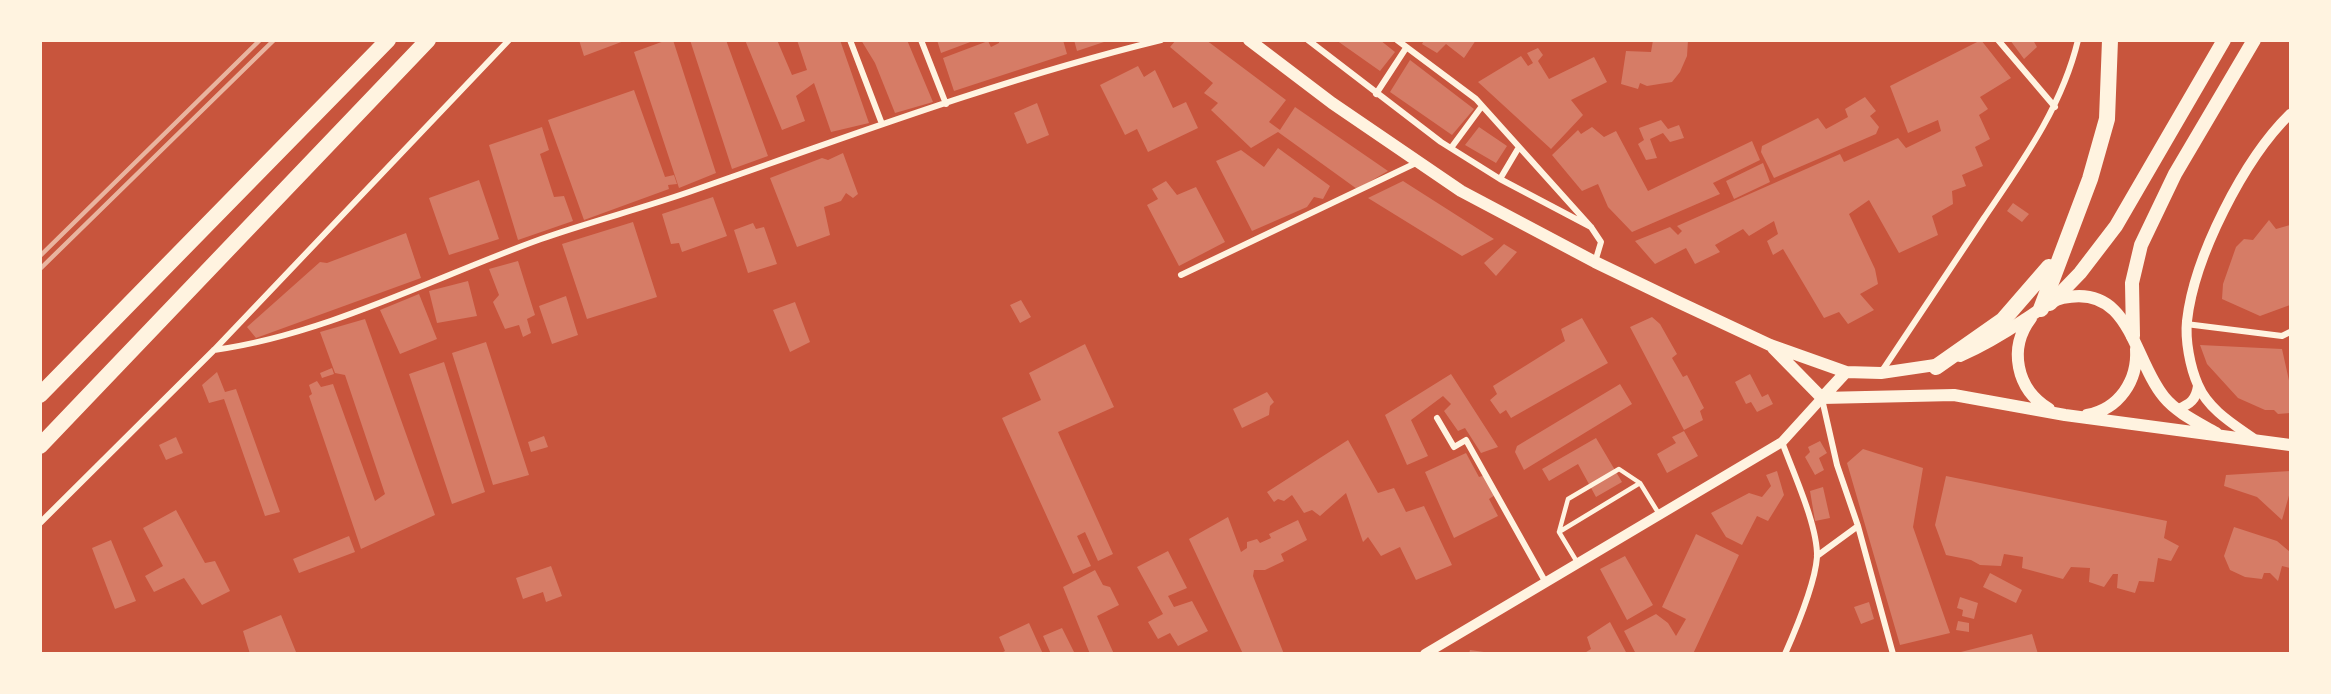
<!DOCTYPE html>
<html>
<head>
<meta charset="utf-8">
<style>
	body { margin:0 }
	#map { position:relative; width:2331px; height:694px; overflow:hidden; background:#c8553d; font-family:"Fira Sans Condensed",sans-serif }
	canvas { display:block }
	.frame { position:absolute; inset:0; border:42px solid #fff3e0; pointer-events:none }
</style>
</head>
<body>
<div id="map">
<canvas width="2331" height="694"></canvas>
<div class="frame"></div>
</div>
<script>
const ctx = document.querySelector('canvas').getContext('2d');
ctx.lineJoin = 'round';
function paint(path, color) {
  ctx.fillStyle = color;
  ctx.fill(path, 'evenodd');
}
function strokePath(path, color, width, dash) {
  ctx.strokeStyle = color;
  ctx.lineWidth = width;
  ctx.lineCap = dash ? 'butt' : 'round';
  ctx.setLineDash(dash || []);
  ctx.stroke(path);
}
const building = new Path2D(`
	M579 40H624V41L584 56Z
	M667 40H673L716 173 679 188 634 52Z
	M690 40H726L768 156 732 169Z
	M745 40H777L792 75 807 70 797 40H840L869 123 831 132 814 83 796 96 805 121 782 130Z
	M861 40H907L933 102 895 113 875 63Z
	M937 40H973V41L941 53Z
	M999 40H1063L1067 54 954 91 943 58 988 41 991 47 999 43Z
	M1074 40H1107V41L1077 51Z
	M1176 40H1206L1286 100 1269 122 1280 130 1295 107 1388 171 1357 189 1278 132 1251 148 1211 110 1218 103 1204 93 1213 83 1170 47Z
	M1336 40H1380L1395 52 1380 71Z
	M1424 40H1476L1464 58 1446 44 1437 53 1422 44Z
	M1653 40H1688L1687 56 1680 72 1672 82 1647 86 1640 83 1638 89 1621 84 1626 51 1651 52Z
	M1981 40 2011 78 1980 97 1988 109 1979 115 1990 139 1975 147 1983 166 1962 175 1966 186 1952 191 1953 204 1932 216 1938 235 1899 253 1869 200 1849 214 1875 269 1878 284 1860 294 1874 310 1848 324 1839 312 1824 318 1783 249 1773 255 1767 241 1778 234 1774 221 1749 236 1743 229 1715 245 1720 252 1695 264 1686 248 1655 264 1635 241 1670 227 1678 235 1682 231 1677 226 1840 154 1844 162 1898 138 1906 148 1941 131 1938 120 1908 133 1890 86Z
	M2010 40H2033L2037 47 2024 59Z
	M1538 48 1543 55 1538 61 1549 79 1594 57 1607 82 1571 100 1583 115 1551 149 1478 82 1521 56 1528 66 1533 63 1527 53Z
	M1410 60 1474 109 1452 135 1390 92Z
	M1138 66 1144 77 1155 70 1173 108 1186 102 1198 128 1148 152 1137 129 1125 135 1100 85Z
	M634 90 665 177 674 175 677 184 668 185 669 189 584 220 548 120Z
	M1865 97 1876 111 1870 116 1879 127 1876 134 1774 178 1761 152 1762 146 1818 118 1826 129 1848 117 1845 109Z
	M1037 103 1049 135 1027 144 1014 113Z
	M1661 120 1668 129 1679 125 1684 138 1670 142 1663 133 1650 139 1657 158 1646 160 1638 144 1644 140 1639 128Z
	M542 127 549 150 540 154 554 197 564 196 573 221 518 240 489 145Z
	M1479 127 1507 146 1496 163 1465 145Z
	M1592 127 1604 137 1616 131 1648 191 1752 141 1760 160 1713 183 1720 194 1632 232 1608 207 1598 184 1582 191 1552 155 1578 130 1581 134Z
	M1278 148 1330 186 1323 199 1314 197 1307 207 1252 231 1216 161 1241 150 1264 167Z
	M843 153 858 194 853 198 846 193 841 201 824 207 830 235 797 247 770 178 822 158 828 160Z
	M1763 163 1770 182 1734 199 1726 181Z
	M479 180 499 239 449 255 429 198Z
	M1166 181 1177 195 1196 187 1225 242 1179 266 1147 205 1158 199 1152 189Z
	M1403 181 1494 239 1462 256 1368 198Z
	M713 197 727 236 682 252 679 243 671 244 662 214Z
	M2013 203 2029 214 2022 222 2007 211Z
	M2269 220 2276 229 2290 225V305L2260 316 2222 299 2223 284 2236 247 2244 239 2253 240Z
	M633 222 657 297 587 319 562 244Z
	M753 223 756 229 764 227 777 264 748 273 734 230Z
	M406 233 421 278 256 338 247 327 320 262 327 263Z
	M1504 244 1517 252 1496 276 1484 263Z
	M518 261 535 315 527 319 531 333 523 337 519 325 505 329 493 302 499 295 489 269Z
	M468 281 477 316 437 323 429 291Z
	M419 294 437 339 400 354 380 310Z
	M566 296 578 335 552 344 539 306Z
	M1021 300 1031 317 1020 323 1010 305Z
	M795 302 810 342 790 352 773 310Z
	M1652 317 1660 324 1677 354 1672 358 1683 377 1687 375 1704 408 1700 411 1703 420 1684 430 1630 327Z
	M1582 318 1608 363 1511 418 1506 410 1500 414 1490 400 1497 394 1493 386 1565 341 1561 329Z
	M365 319 435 515 361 549 309 396 312 394 309 385 317 381 321 387 333 384 375 501 385 494 345 375 335 373 320 332Z
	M486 342 529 475 493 485 452 353Z
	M1085 344 1114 407 1058 432 1113 554 1098 561 1085 532 1077 536 1091 566 1073 574 1002 418 1041 400 1029 373Z
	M2200 345 2282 349 2290 385V413L2278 414 2274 410H2265L2238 398 2207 364Z
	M444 362 485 492 452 504 409 374Z
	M332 368 334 374 322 378 320 373Z
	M217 372 225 392 236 389 280 512 265 516 224 399 209 403 202 385Z
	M1451 374 1498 447 1481 453 1465 428 1458 431 1444 411 1451 404 1443 396 1411 420 1428 456 1407 465 1385 415Z
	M1750 374 1762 397 1768 394 1773 404 1757 412 1751 402 1746 404 1735 382Z
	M1620 384 1632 404 1524 470 1515 452 1517 446Z
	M1267 392 1274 402 1270 406 1269 415 1242 428 1233 409Z
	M1684 431 1698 456 1667 473 1657 454 1676 443 1672 437Z
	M544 436 548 447 531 452 528 442Z
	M176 437 183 453 166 460 159 445Z
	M1596 438 1622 482 1596 497 1578 464 1549 481 1542 469Z
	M1348 440 1378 493 1394 488 1406 512 1424 506 1452 565 1416 580 1400 547 1381 556 1368 537 1363 542 1346 493 1320 516 1312 510 1304 513 1292 495 1284 501 1278 499 1274 502 1267 492Z
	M1820 441 1827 453 1819 458 1824 470 1815 475 1805 457 1810 452 1808 447Z
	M1863 449 1923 468 1913 527 1950 633 1900 645 1847 463Z
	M1466 453 1479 477 1485 475 1495 495 1489 499 1498 516 1454 538 1425 472Z
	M1777 471 1784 495 1768 521 1757 516 1742 545 1726 537 1711 513 1749 493 1762 497 1771 486 1766 475Z
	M2290 471V492L2282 520 2257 497 2224 486 2226 475Z
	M1946 476 2167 521 2164 538 2179 546 2171 561 2158 558 2154 582 2139 581 2135 593 2117 588 2118 574H2113L2104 587 2089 582 2090 568 2071 567 2063 579 2022 568 2023 557 2004 554 2001 566 1980 565 1971 560 1946 555 1935 525Z
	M1823 487 1830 518 1815 521 1810 491Z
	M176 510 205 563 215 561 230 591 202 605 184 578 154 592 145 576 163 566 143 528Z
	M1228 517 1241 552 1247 548V542L1257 539 1260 543 1271 538 1269 534 1298 520 1307 540 1281 554 1284 561 1265 570H1254L1253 576 1284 654H1243L1189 539Z
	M2234 527 2277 541 2290 552V568L2282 566 2278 581 2270 573H2264L2262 579 2245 577 2230 570 2224 556Z
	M1696 534 1739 555 1693 654H1636L1624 631 1656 614 1668 623 1676 636 1686 619 1662 607Z
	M349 536 355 552 299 573 293 559Z
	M111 540 136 601 115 609 92 548Z
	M1168 551 1187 588 1168 596 1174 607 1192 601 1208 631 1178 646 1170 633 1158 639 1148 622 1163 614 1137 567Z
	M1625 556 1653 605 1627 620 1600 569Z
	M551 566 562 596 546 602 543 592 523 599 516 578Z
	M1095 570 1103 585 1110 587 1119 605 1097 616 1114 654H1090L1063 587Z
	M1990 573 2022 590 2016 603 1983 587Z
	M1960 597 1978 603 1974 619 1962 616 1963 610 1957 608Z
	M1869 602 1874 619 1861 624 1854 607Z
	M281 615 296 652 250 654 243 631Z
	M1958 621 1969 623V632L1956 630Z
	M1610 622 1627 654H1583L1591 649 1587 637Z
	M1029 623 1043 654H999L1005 651 999 637Z
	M1062 628 1075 654H1051L1043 636Z
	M2032 634 2038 654H1957V653Z
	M1470 650 1484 652V654H1469Z`);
const service = new Path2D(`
	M1559 532 1640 483
	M1577 562 1559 532 1568 499 1619 469 1640 483 1659 514`);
const minor = new Path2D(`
	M850 40 882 124
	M921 40 946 104
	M1308 40 1441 142 1500 179 1591 227
	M1397 40 1476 99 1591 227 1601 242 1595 262
	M1998 40 2055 107
	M1376 94 1406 48
	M1451 148 1482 106
	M1500 179 1519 147
	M1181 275 1418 162
	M2186 324 2282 336 2290 332
	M214 350C325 335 435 277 541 239 589 222 640 209 689 192 844 138 1001 79 1161 40
	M1882 371C1916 320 1950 269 1984 218 2022 162 2062 107 2078 40
	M1822 399 1837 465 1858 526 1893 654
	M1437 418 1454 447 1466 440 1546 583
	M1782 442C1793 472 1818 526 1817 557 1815 584 1796 629 1785 654
	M40 523 214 350 509 40
	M1817 556 1858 526`);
const tertiary = new Path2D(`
	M2178 409C2190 404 2196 400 2198 386
	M2253 438C2233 424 2208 409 2198 385 2190 367 2185 340 2187 321 2194 257 2244 159 2290 114
	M1425 654 1782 442 1822 398`);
const secondary = new Path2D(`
	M1249 40 1332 103 1461 191 1595 262 1676 301 1770 345 1846 372 1881 373 1942 364
	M2031 318C2008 348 2016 389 2049 409
	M1773 348 1822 398 1954 395 2065 415 2290 445
	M1960 356C1983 346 2003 334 2024 320 2036 313 2049 301 2063 298 2131 283 2133 360 2164 397 2177 413 2199 423 2216 433
	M1822 398 1846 372
	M2087 415C2119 409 2138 381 2136 349`);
const primary = new Path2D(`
	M2050 304 2080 273 2116 226 2224 40
	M2133 336 2132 283 2141 245 2175 174 2254 40`);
const motorway = new Path2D(`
	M2041 309 2090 179 2107 119 2110 40
	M1936 367 2003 320 2049 267
	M40 395 388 40
	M40 446 428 40`);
const rail = new Path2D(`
	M40 256 260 40
	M40 269 274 40`);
paint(building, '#d67c66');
strokePath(service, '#fff3e0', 4.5);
strokePath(minor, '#fff3e0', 6);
strokePath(tertiary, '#fff3e0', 10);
strokePath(secondary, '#fff3e0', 12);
strokePath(primary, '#fff3e0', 14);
strokePath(motorway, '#fff3e0', 16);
strokePath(rail, '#e9b49f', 4.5);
</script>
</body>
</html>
